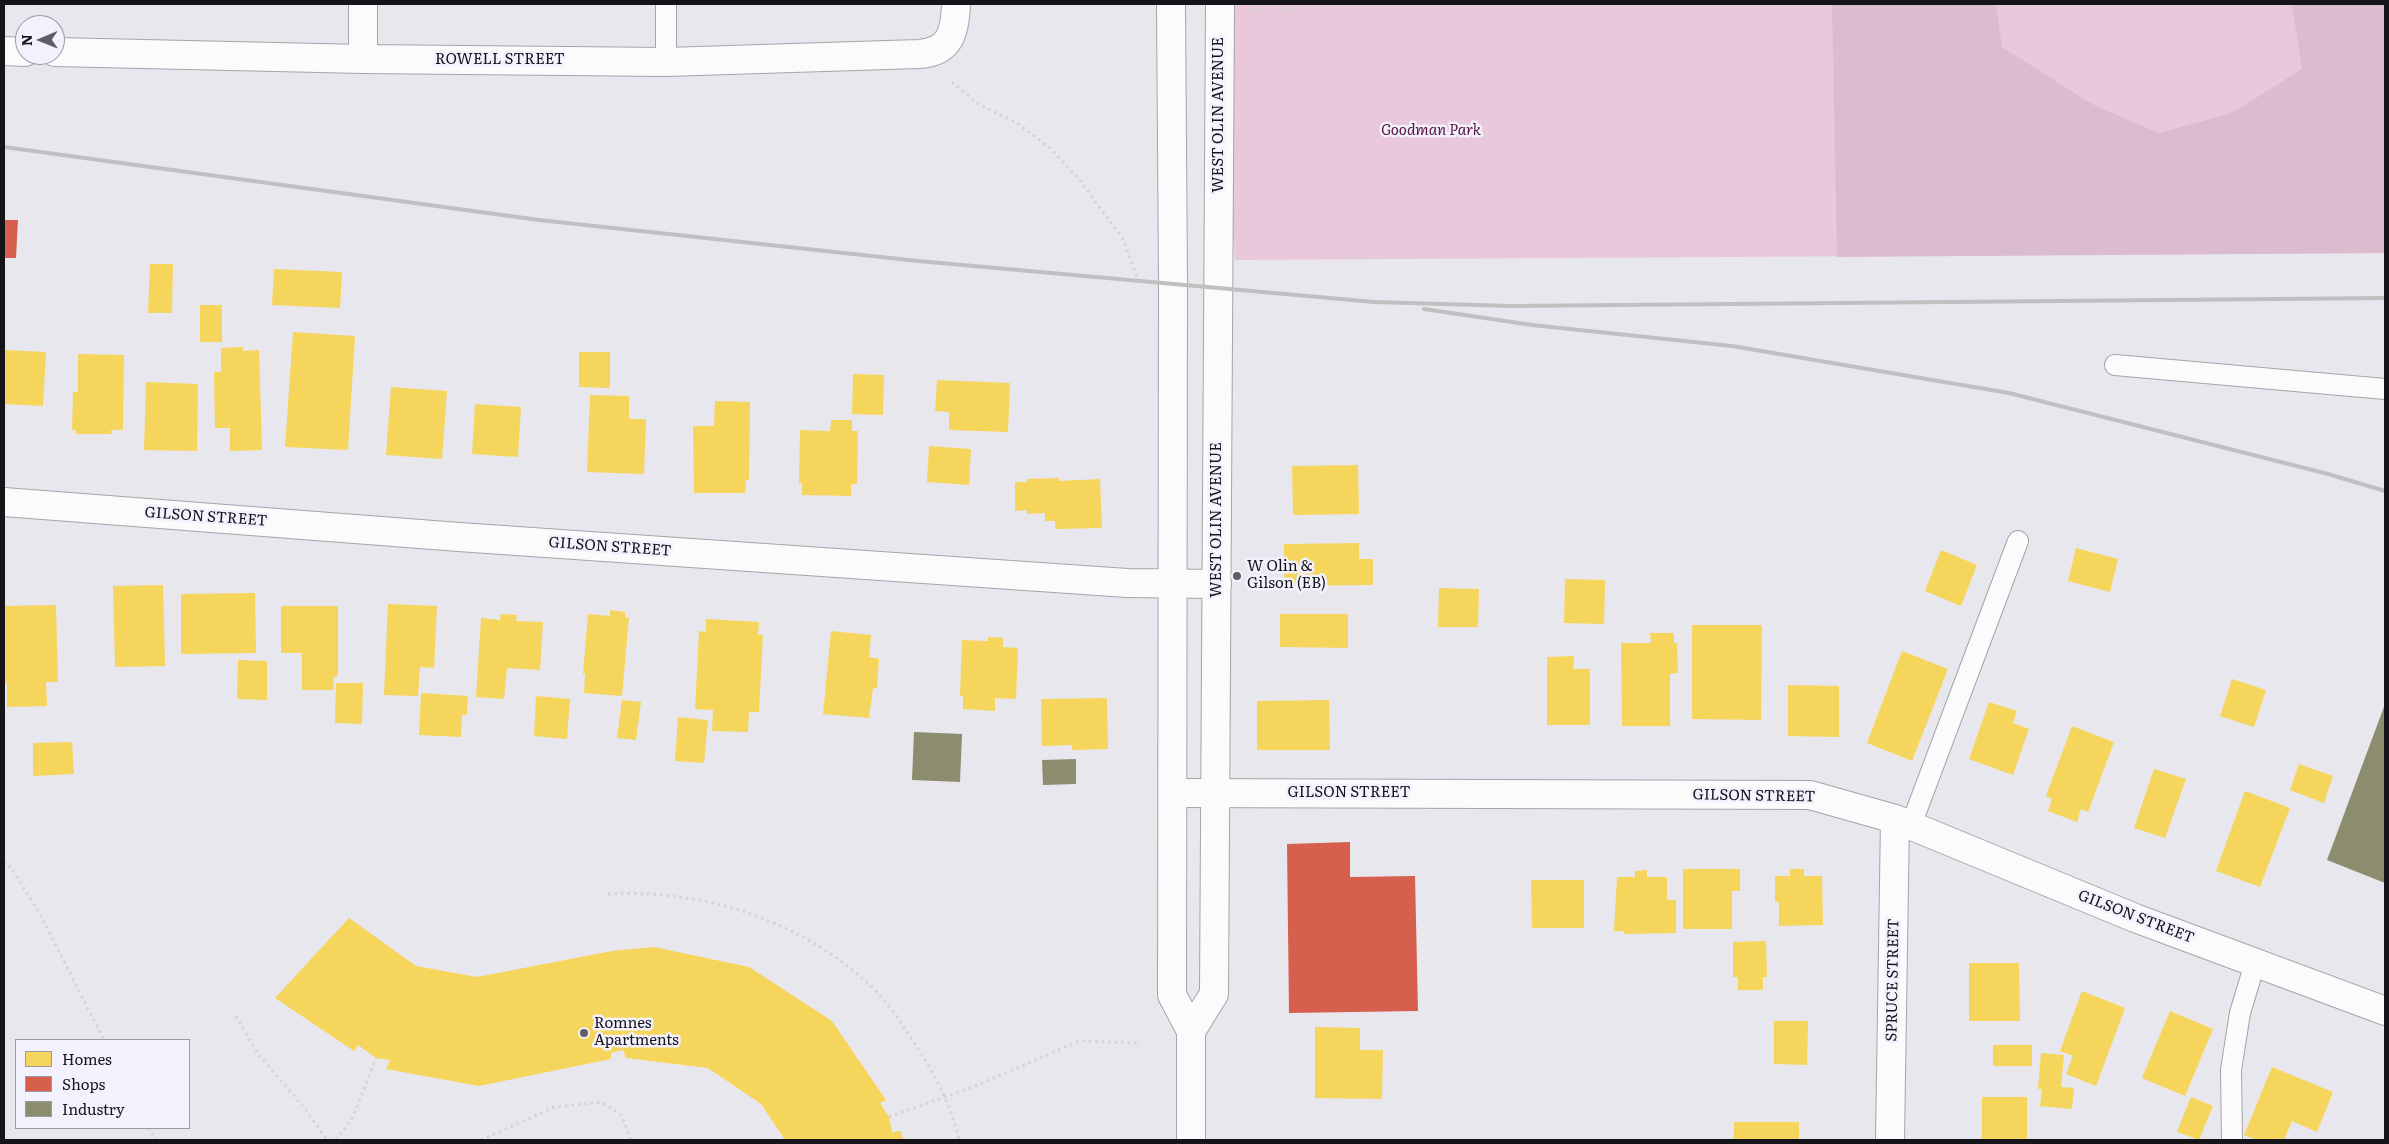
<!DOCTYPE html>
<html>
<head>
<meta charset="utf-8">
<style>
	body { margin:0 }
	#map { position:relative; width:2389px; height:1144px; overflow:hidden; background:#e8e7ee; font-family:Literata,serif }
	canvas { display:block }
	.frame { position:absolute; inset:0; border:5px solid #151418; pointer-events:none }
	.legend { position:absolute; left:15px; top:1039px; width:175px; height:90px; box-sizing:border-box; background:#f4f1fe; border:1px solid #9b99a2; margin:0; padding:6px 9px; list-style:none; font-size:15px; color:#151418 }
	.legend li { display:flex; align-items:center; gap:10px; height:25px }
	.legend b { width:25px; border:1px solid #9b99a2 }
	.north { position:absolute; left:15px; top:15px; width:50px; height:50px; box-sizing:border-box; background:#f4f1fe; border:1px solid #9b99a2; border-radius:50%; rotate:269deg; font-size:14px; font-weight:700; line-height:20px; text-align:center; color:#151418 }
	.north::after { content:''; display:block; margin:auto; width:18px; height:22px; background:#5f5e63; clip-path:polygon(50% 0,100% 100%,50% 72%,0 100%) }
</style>
</head>
<body>
<div id="map">
<canvas width="2389" height="1144"></canvas>
<div class="frame"></div>
<ul class="legend">
<li><b style="height:14px;background:#f6d55c"></b>Homes</li>
<li><b style="height:14px;background:#d6604d"></b>Shops</li>
<li><b style="height:14px;background:#8c8c6e"></b>Industry</li>
</ul>
<div class="north">N</div>
</div>
<script>
const ctx = document.querySelector('canvas').getContext('2d');
ctx.lineJoin = 'round';
function paint(path, color) {
  ctx.fillStyle = color;
  ctx.fill(path, 'evenodd');
}
function strokePath(path, color, width, dash) {
  ctx.strokeStyle = color;
  ctx.lineWidth = width;
  ctx.lineCap = dash ? 'butt' : 'round';
  ctx.setLineDash(dash || []);
  ctx.stroke(path);
}
function write(font, color, halo, rows, align = 'center') {
  ctx.font = font + ' Literata,serif';
  ctx.lineWidth = 5;
  ctx.setLineDash([]);
  ctx.textBaseline = 'middle';
  ctx.strokeStyle = halo;
  ctx.fillStyle = color;
  for (const [text, x, y, turn = 0] of rows) {
    ctx.save();
    ctx.translate(x, y);
    ctx.rotate((+turn || 0) * Math.PI / 180);
    ctx.textAlign = isNaN(turn) ? turn : align;
    if (halo) ctx.strokeText(text, 0, 0);
    ctx.fillText(text, 0, 0);
    ctx.restore();
  }
}
const green = new Path2D(`
	M1220 4H2385V253L1235 260Z`);
const forest = new Path2D(`
	M1832 4H1996L2002 47 2092 104 2159 133 2232 113 2302 69 2292 5 2289 4H2385V253L1837 257Z`);
const homes = new Path2D(`
	M150 264H173L172 313H148Z
	M274 269 342 272 340 308 272 305Z
	M200 305H222V342H200Z
	M293 332 355 336 348 450 285 447Z
	M243 347V351L259 350 262 450 230 451V428H215L214 372H221V348Z
	M4 350 46 352 43 406 4 404Z
	M579 352H610V388L579 387Z
	M78 354 124 355 123 430H111L112 434H76V430H72L73 392H78Z
	M853 374 884 375 883 415 852 414Z
	M937 380 1010 383 1008 432 949 430V412L935 411Z
	M146 382 198 384 197 451 144 450Z
	M391 387 447 391 442 459 386 455Z
	M590 395 629 396V419H646L644 474 587 472Z
	M715 401 750 402 749 480H746L745 493H694L693 426H714Z
	M475 404 521 407 518 457 472 454Z
	M831 420H852V431H858L857 484H851V496L802 495V483H799L800 430 830 431Z
	M929 446 971 449 969 485 927 482Z
	M1358 465 1359 514 1293 515 1292 466Z
	M1059 478V481L1100 479 1102 528 1055 529V521H1045V513L1027 514V510L1015 511V482H1027V479Z
	M1359 543V559H1373V585L1284 586V544Z
	M2076 548 2118 559 2110 592 2068 581Z
	M1941 550 1977 565 1961 606 1925 591Z
	M1565 579 1605 580 1604 624 1564 623Z
	M163 585 165 666 115 667 113 586Z
	M1439 588 1479 589 1478 627H1438Z
	M255 593 256 653 181 654V594Z
	M388 604 437 606 434 668 420 667 418 696 384 695Z
	M56 605 58 682H46L47 706 7 707V683H4V606Z
	M281 606H338V676L334 677 333 690H302V653H281Z
	M610 610 625 612V617L629 618 622 696 584 693 585 674H583L588 614 610 616Z
	M501 614 517 615 516 621 543 622 540 670 507 668 504 699 476 697 481 618 500 620Z
	M1280 614H1348V648L1280 647Z
	M706 619 759 622 758 635H763L759 712H749L748 732 712 731 713 710 695 709 699 631 706 632Z
	M1692 625H1762L1761 720 1692 719Z
	M831 631 871 635 869 657 879 659 877 688H873L869 718 823 714Z
	M1650 633H1674V643H1677L1678 673 1670 674V726H1622L1621 643H1651Z
	M988 637 1003 638V647L1018 648 1016 699 995 698V711L963 709V696H960L962 640 988 641Z
	M1902 651 1948 669 1912 761 1867 743Z
	M1574 656 1573 669H1590V725H1547V657Z
	M238 660 267 661V700L237 699Z
	M2232 679 2266 690 2254 727 2220 716Z
	M336 683H363L362 724 335 723Z
	M1788 685 1839 686V737L1788 736Z
	M421 693 468 696 467 715H462L461 737 419 735Z
	M536 696 570 699 567 739 534 736Z
	M1107 698 1108 749 1072 750V745L1042 746 1041 699Z
	M622 700 641 702 636 740 617 738Z
	M1329 700 1330 750H1257V701Z
	M1989 702 2017 711 2013 723 2029 729 2013 775 1969 759Z
	M678 717 708 720 704 763 675 761Z
	M2072 726 2114 742 2088 812 2081 809 2077 822 2048 811 2052 799 2046 796Z
	M72 742 74 774 33 776V743Z
	M2299 764 2333 776 2324 803 2290 790Z
	M2154 769 2186 779 2165 838 2134 828Z
	M2245 791 2290 808 2260 887 2216 871Z
	M1683 869H1740V891H1732V929H1683Z
	M1790 869H1804V876H1822L1823 925 1779 926V902H1775V876H1790Z
	M1647 870V877H1667V900H1676V933L1624 934V931H1614L1617 877H1635V871Z
	M1531 880H1584V928H1532Z
	M349 918 416 966 477 977 612 951 654 947 749 967 832 1021 886 1100 880 1103 889 1117 892 1132 901 1131 903 1140H785L761 1104 708 1068 626 1058 623 1050 611 1053V1059L479 1086 386 1069 390 1060 376 1058 358 1045 354 1051 275 998Z
	M1766 941 1767 977H1763V990H1738V977H1733V942Z
	M1969 963H2019L2020 1021H1969Z
	M2082 991 2125 1008 2096 1086 2066 1074 2073 1056 2060 1051Z
	M2170 1011 2213 1029 2185 1096 2142 1078Z
	M1774 1021H1808L1807 1065 1774 1064Z
	M1315 1027 1360 1028V1050H1383L1382 1099 1315 1098Z
	M1993 1045H2032V1066H1993Z
	M2041 1053 2064 1055 2061 1087 2074 1088 2072 1109 2040 1106 2042 1089H2038Z
	M2272 1067 2333 1092 2317 1132 2292 1121 2284 1140H2257L2244 1135Z
	M1982 1097H2027V1140H1982Z
	M2191 1097 2213 1106 2199 1140 2177 1132Z
	M1734 1122H1799V1140H1734Z`);
const shops = new Path2D(`
	M4 220H18L16 258H4Z
	M1350 842V877L1415 876 1418 1011 1289 1013 1287 844Z`);
const industry = new Path2D(`
	M2385 704V883L2327 860Z
	M914 732 962 734 960 782 912 780Z
	M1076 759V784L1043 785 1042 760Z`);
const path = new Path2D(`
	M1254 9 1315 8 1361 4
	M952 82 978 104 1017 123 1050 148 1078 178 1123 239 1137 277
	M4 861 12 869 40 914 104 1040
	M608 894C704 889 801 920 872 987 888 1003 901 1022 913 1041 933 1070 951 1105 959 1140
	M236 1016 258 1054 306 1110 327 1140
	M889 1117 978 1085 1079 1041 1141 1043
	M148 1128 157 1140
	M336 1140 353 1117 376 1058
	M481 1140 555 1107 602 1102 622 1116 631 1140`);
const lane = new Path2D(`
	M666 4V62
	M2115 365 2385 389
	M1911 825 2018 541
	M2232 1140 2231 1070 2240 1013 2255 963`);
const street = new Path2D(`
	M4 51 25 52
	M55 52 363 59 666 62 919 54C951 52 955 31 956 4
	M363 59V4
	M4 502 459 537 1127 583 1217 584
	M1173 793 1810 795 1895 819 2135 918 2385 1011
	M1890 1140 1895 819`);
const secondary = new Path2D(`
	M1171 4 1173 283 1172 995 1191 1031V1140
	M1191 1031 1214 994 1220 4`);
const rail = new Path2D(`
	M4 147 539 220 918 261 1374 302 1511 306 2385 298
	M1424 309 1532 325 1732 346 2009 393 2328 474 2385 491`);
const markers = [
	[1237,576,5,"#5f5e63"],
	[584,1033,5,"#5f5e63"]
];
const streetNames = [
	["ROWELL STREET",500,60],
	["WEST OLIN AVENUE",1219,115,-90],
	["GILSON STREET",206,517,4],
	["WEST OLIN AVENUE",1217,520,-90],
	["GILSON STREET",610,547,4],
	["GILSON STREET",1349,793],
	["GILSON STREET",1754,796,1],
	["GILSON STREET",2136,917,21],
	["SPRUCE STREET",1893,980,-89]
];
const parkNames = [
	["Goodman Park",1431,131]
];
const poiNames = [
	["W Olin &",1247,567],
	["Gilson (EB)",1247,584],
	["Romnes",594,1024],
	["Apartments",594,1041]
];
paint(green, '#e9c8db');
paint(forest, '#dbbccf');
paint(homes, '#f6d55c');
paint(shops, '#d6604d');
paint(industry, '#8c8c6e');
strokePath(lane, '#a5a4aa', 22);
strokePath(street, '#a5a4aa', 30);
strokePath(secondary, '#a5a4aa', 30);
strokePath(path, '#d4d3d5', 3, [2.5, 4]);
strokePath(lane, '#fcfbfc', 20);
strokePath(street, '#fcfbfc', 28);
strokePath(secondary, '#fcfbfc', 28);
strokePath(rail, '#c0c0c1', 4);
for (const [x, y, r, color] of markers) {
  const dot = new Path2D();
  dot.arc(x, y, r, 0, 2 * Math.PI);
  ctx.fillStyle = color;
  ctx.fill(dot);
  strokePath(dot, '#f4f1fe', 2);
}
write('15px', '#151418', '#f4f1fe', streetNames);
write('italic 15px', '#55113b', '#f4f1fe', parkNames);
write('15px', '#151418', '#f4f1fe', poiNames, 'left');
</script>
</body>
</html>
